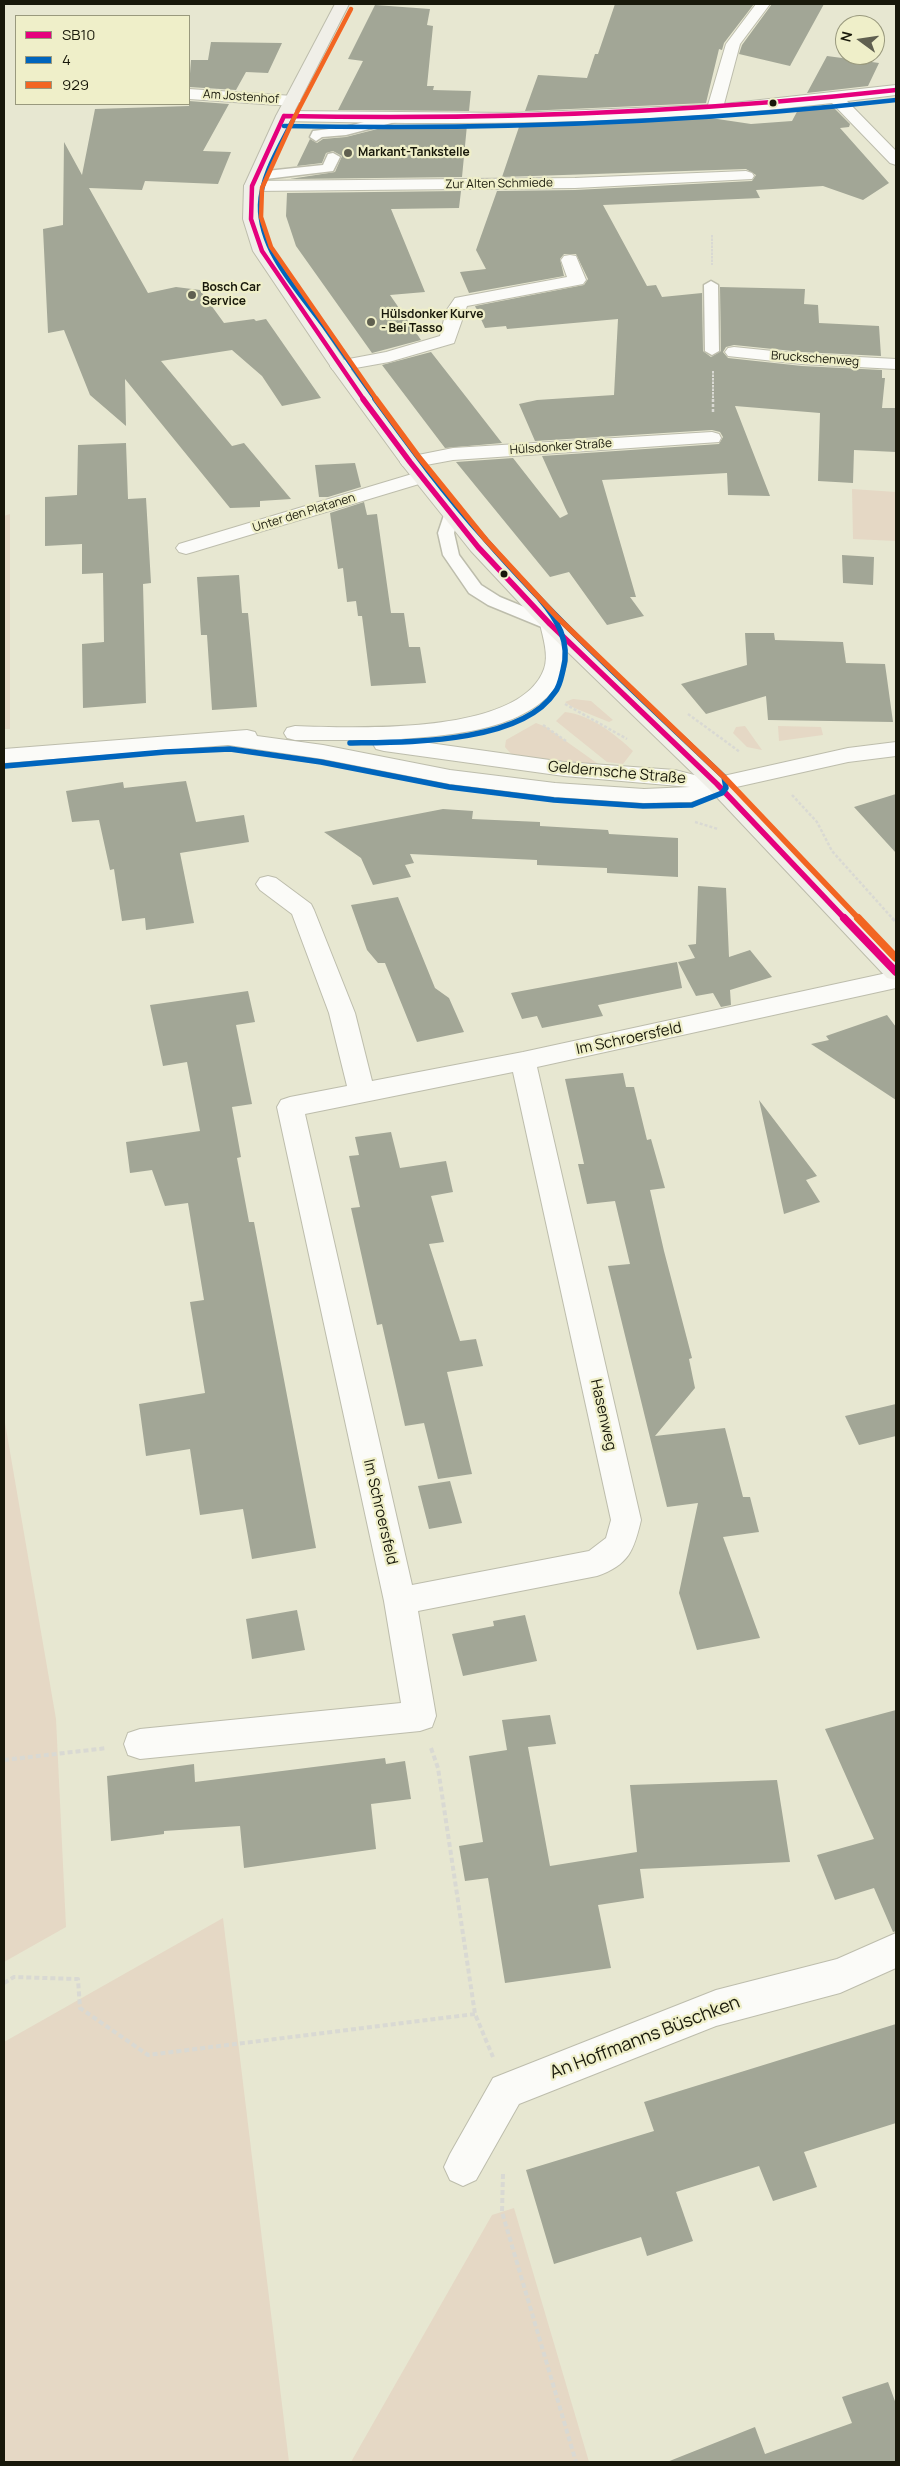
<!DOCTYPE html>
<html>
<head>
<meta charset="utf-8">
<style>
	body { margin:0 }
	#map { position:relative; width:900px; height:2466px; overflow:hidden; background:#e7e7d1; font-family:Manrope,sans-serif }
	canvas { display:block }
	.frame { position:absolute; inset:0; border:5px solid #18180a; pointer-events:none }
	.legend { position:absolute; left:15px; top:15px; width:175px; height:90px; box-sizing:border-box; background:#efefc9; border:1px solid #99997d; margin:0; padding:6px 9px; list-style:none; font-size:15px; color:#18180a }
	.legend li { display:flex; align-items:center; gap:10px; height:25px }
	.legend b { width:25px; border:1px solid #99997d }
	.north { position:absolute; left:835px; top:15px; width:50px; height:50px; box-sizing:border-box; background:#efefc9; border:1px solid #99997d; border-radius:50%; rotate:284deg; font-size:14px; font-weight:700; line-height:20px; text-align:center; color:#18180a }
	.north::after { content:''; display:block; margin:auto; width:18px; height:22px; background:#606050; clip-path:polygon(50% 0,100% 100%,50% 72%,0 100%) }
</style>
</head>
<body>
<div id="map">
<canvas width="900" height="2466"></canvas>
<div class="frame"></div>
<ul class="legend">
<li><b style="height:6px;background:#e5007d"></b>SB10</li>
<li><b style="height:6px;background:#0065bd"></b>4</li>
<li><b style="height:6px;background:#f26522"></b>929</li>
</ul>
<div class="north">N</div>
</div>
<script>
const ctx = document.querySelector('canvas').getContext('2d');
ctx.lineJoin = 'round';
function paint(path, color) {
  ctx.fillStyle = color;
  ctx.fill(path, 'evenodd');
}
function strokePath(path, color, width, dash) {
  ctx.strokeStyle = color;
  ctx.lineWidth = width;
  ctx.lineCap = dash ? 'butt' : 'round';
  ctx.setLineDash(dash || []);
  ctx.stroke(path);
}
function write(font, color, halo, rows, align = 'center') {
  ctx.font = font + ' Manrope,sans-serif';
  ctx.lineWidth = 4.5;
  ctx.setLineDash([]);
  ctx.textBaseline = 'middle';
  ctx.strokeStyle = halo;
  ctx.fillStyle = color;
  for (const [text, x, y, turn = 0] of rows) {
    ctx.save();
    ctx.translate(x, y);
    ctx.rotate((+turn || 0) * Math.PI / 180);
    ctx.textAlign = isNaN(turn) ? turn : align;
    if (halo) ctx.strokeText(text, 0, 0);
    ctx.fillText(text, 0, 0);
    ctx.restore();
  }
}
const green = new Path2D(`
	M852 489 896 492V541L853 539Z
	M10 514V729H4V516Z
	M573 699 591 701 613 720 609 722 572 707 565 702Z
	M565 712C591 715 615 734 633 751L623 764 607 762 556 721Z
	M536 723 546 727 601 766 513 756 505 747 506 740Z
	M745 726 762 750 747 747 733 733 736 727Z
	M778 726 821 727 823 735 779 741Z
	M4 1417 56 1719 66 1927 4 1962Z
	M223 1918 289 2462H4V2042Z
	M514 2208 589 2462H351L492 2215Z`);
const building = new Path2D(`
	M615 4H754L724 43 722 50 719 49 706 103 525 111 538 75 587 78 595 54H598Z
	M772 4H824L790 66 739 54 742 45Z
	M375 5 430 9 427 25 433 26 427 86H434L433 90 471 91 469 111 338 110 363 61 348 59Z
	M211 42 282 43 268 73 246 72 236 90 189 87 191 60H208Z
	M827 56 857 60 879 63 868 86 807 93Z
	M189 101 229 104 203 151 231 152 218 184 145 181 142 190 89 188 148 293 176 287 200 290 224 323 254 319 256 321 266 319 321 398 282 406 262 376 232 350 161 361 232 446 244 443 291 499 260 501V507L230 508 125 379 126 426 90 395 64 330 48 333 43 229 63 225 64 142 82 175 95 109 189 106Z
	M831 105 850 124 849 127 840 128 889 183 863 200 823 186 756 190 760 198 603 205 647 286 656 285 662 297 702 293 703 351 711 357 721 351 720 287 805 289 804 304 818 305 819 323 879 326 881 356 802 352 734 345 726 347 723 352 728 358 802 366 882 370V378H885L882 408H896V452L854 450 853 483 818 481 820 413 735 406 770 496 728 495 727 473 602 480 636 597H630L644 616 607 625 569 572 550 577 456 462 513 458 560 518 568 514 542 456 719 444 723 437 720 432 712 430 535 441 519 404 537 400 614 395 618 319 507 329 506 326 485 328 475 306 584 285 588 279 576 254H564L560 259 564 276 469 293 460 272 486 269 476 250 497 191 575 190 752 181 756 175 746 169 502 177 520 124 704 117 751 124 792 121 799 108Z
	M393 125H467L462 177 290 179 335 172 342 156 333 151 326 153 322 163 297 166 310 139 317 143 323 139 346 137Z
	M461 191 459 208 391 209 425 292 390 295 421 340 372 353 296 246 286 216 287 193Z
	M431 352 467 398 502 443 445 448 382 365Z
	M126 443 128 499 146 498 151 583 143 584 146 703 83 708 82 644 104 642 103 573 82 574V544L45 546V497L77 495 78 445Z
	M355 463 361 487 328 497H319L315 465Z
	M364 502 367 515 377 514 391 613H404L409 647H420L426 683 371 686 362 616H358L356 601 347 602 343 568 338 569 330 513Z
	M842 555 874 557 873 585 843 583Z
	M239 575 242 613H248L257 707 212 710 207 635H201L197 577Z
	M745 633H774L775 640 843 642 846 663 885 664 893 722 768 720 766 696 706 714 681 684 747 665Z
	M186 781 196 822 244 815 249 842 180 853 194 923 146 930 145 918 122 921 114 869 110 870 99 820 72 822 66 791 123 782 124 788Z
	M896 794V853L854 807Z
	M443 809 473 811 472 819 540 822V826L608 830 609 834 678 838V877L607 873V868L537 865V860L410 854 414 863 405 865 411 877 373 885 361 858 324 832Z
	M698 886 726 888 729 957 750 950 772 977 730 990 731 1005 721 1007 713 993 696 996 678 962 695 958 688 945 696 944Z
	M398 897 435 988 449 998 464 1032 417 1042 385 963H378L367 950 351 905Z
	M677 962 682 988 598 1005 603 1016 542 1028 537 1016 522 1019 511 993Z
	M248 991 255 1022 236 1025 252 1104 232 1107 241 1157 237 1158 249 1222H254L316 1548 252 1559 243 1509 200 1515 190 1449 146 1456 139 1404 205 1393 190 1302 204 1300 188 1203 165 1206 152 1170 130 1173 126 1142 200 1131 187 1062 163 1066 150 1005Z
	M887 1015 896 1027V1100L811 1044 829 1040 826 1036Z
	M623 1073 626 1087H634L647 1140 651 1139 665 1188 650 1190 664 1251 692 1358 689 1359 695 1388 655 1436 725 1428 743 1497H750L759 1532 723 1537 760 1638 697 1650 679 1593 698 1503 667 1507 608 1266 630 1264 615 1201 587 1204 578 1164H584L565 1079Z
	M759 1100 817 1176 806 1180 820 1202 784 1214Z
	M391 1132 400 1168 446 1161 453 1192 431 1196 444 1242 429 1244 460 1341 476 1339 483 1366 447 1372 472 1474 438 1479 424 1423 405 1426 382 1324 377 1325 351 1208 360 1207 349 1156 359 1155 355 1137Z
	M896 1404V1436L859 1445 845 1416Z
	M450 1481 462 1523 429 1529 418 1486Z
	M297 1610 305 1650 252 1659 246 1619Z
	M525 1615 537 1661 463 1676 452 1634 494 1626 493 1621Z
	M896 1710V1931L893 1932 874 1888 835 1900 817 1855 874 1839 825 1729Z
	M550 1715 556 1744 528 1747 550 1866 637 1852 630 1785 777 1780 790 1862 640 1869 644 1898 598 1905 611 1968 505 1983 488 1878 465 1881 459 1846 483 1842 469 1756 507 1750 502 1720Z
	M385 1758 386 1764 405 1761 411 1799 371 1804 376 1849 244 1868 240 1826 164 1831V1834L111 1841 107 1776 194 1764 195 1782Z
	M896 2024V2123L804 2152 817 2187 773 2201 759 2166 676 2192 693 2241 647 2256 641 2237 554 2264 526 2170 654 2131 644 2102Z
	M888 2382 896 2404V2462H667L755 2427 765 2454 852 2423 842 2397Z`);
const pathFar3 = new Path2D(`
	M712 235V265
	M713 371V400`);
const pathFar2 = new Path2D(`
	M713 399V412
	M565 704 627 739
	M688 714 740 752
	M543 725 566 741
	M792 795 817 822 832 851 893 919
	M695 822 718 829`);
const pathFar1 = new Path2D(`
	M892 918 896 922`);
const path = new Path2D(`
	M431 1748 438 1768 475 2014 493 2057
	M4 1760 107 1748
	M4 1983 14 1977 78 1979 80 2008 148 2055 475 2014
	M503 2174 502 2212 576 2462`);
const lane = new Path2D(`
	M398 113 404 117 403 120 346 135 322 137 316 141 310 137 313 131 345 127Z
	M333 153 340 157 333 171 257 180 250 176 257 172 323 165 328 154Z
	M711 281 718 285 719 351 712 355 705 351 704 285Z
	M451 510 457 512 459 515 454 533 459 555 481 585 500 597 556 620 559 624 556 628H544L488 605 469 593 443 555 438 533 445 512Z`);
const street = new Path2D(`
	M756 4H770L740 44 724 104 896 85V95L847 101 896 151V165L890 163 832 103C651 125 467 125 284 121L276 116 284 111 514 113 708 105 726 44Z
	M189 89 293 96 301 101 293 106 189 99Z
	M746 171 752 173 754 176 752 179 575 188 252 191 246 189 244 186 246 183 252 181 575 178Z
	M570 255 576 256 586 280 583 284 467 306 454 343 389 362 339 371 333 370 330 366 333 362 386 352 440 336 446 311 455 298 567 277 561 260 564 256Z
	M734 347 802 354 896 359V369L802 364 728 356 725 352 728 348Z
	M712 432 719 434 721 438 719 442 453 460 410 468 403 466 400 462 403 458 453 448Z
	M422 471 429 473 432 477 429 481 193 552 186 554 179 552 176 548 179 544Z
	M550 618 557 620 560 624C564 637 570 656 565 669 544 729 455 735 401 739L564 762 675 770 710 779 848 748 896 742V756L848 762 723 790 691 802 644 803 555 797 450 784 323 759 228 745 4 763V749L247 730 255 732 257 736 323 745 450 770 555 783 644 789 690 787 564 776 384 751 376 749 373 744 375 740H295L287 738 284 733 287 728 295 726C353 728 520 736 544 669 549 656 543 637 540 624L543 620Z
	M268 876 276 878 311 904 314 910 355 1013 372 1081 523 1052 896 971V988L537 1067 641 1520C634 1550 629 1565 597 1576L418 1611 436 1716 432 1727 420 1731 140 1759 128 1755 124 1744 128 1733 140 1729 401 1703 384 1601 277 1107 281 1100 290 1097 347 1086 329 1013 292 914 260 890 256 884 260 878ZM513 1072 611 1520 606 1538 589 1551 412 1585 305 1114Z
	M896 1933V1968L840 1993 716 2026 519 2104 476 2180 463 2186 450 2180 444 2167 450 2154 493 2078 716 1990 837 1959Z`);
const secondary = new Path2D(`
	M335 4H349L292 116 260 186 259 219 271 251 346 363 417 458 485 543 557 620 725 779 896 957V980L887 978 709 789 543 628 471 551 403 466 333 370 253 251 243 219 244 186 276 116Z`);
const bus1Far2 = new Path2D(`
	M284 116 252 186 251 219 262 251 364 400
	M284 116C489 120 692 113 896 90`);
const bus1Far1 = new Path2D(`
	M363 399 410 462 478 547 550 624 717 784 845 919`);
const bus1 = new Path2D(`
	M844 918 896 972`);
const bus2Far1 = new Path2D(`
	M293 120C280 146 261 175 260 205 259 251 298 291 323 325 341 350 358 375 376 400
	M284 126C489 130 692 123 896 100`);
const bus2 = new Path2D(`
	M350 743C405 742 521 744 555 692 560 686 561 678 563 670 571 642 557 619 539 598
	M5 766 165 752 230 749 321 762 449 787 554 800 643 806 692 805 722 793 726 788 724 777C643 700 559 624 485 539 445 495 410 447 375 399`);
const bus3Far2 = new Path2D(`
	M351 9 293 120 262 188 261 217 271 247 377 400`);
const bus3Far1 = new Path2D(`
	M376 399 418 456 486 540 557 617 724 777 859 919`);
const bus3 = new Path2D(`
	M858 918 896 958`);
const markers = [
	[773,103,4.5,"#18180a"],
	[348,153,5,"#606050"],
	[192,295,5,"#606050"],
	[371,322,5,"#606050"],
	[504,574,4.5,"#18180a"]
];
const farStreetnames = [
	["Am Jostenhof",241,97,4],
	["Zur Alten Schmiede",499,184,-1],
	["Bruckschenweg",815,359,4],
	["Hülsdonker Straße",561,447,-4],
	["Unter den Platanen",304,513,-17]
];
const farPoinames = [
	["Markant-Tankstelle",358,153],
	["Bosch Car",202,288],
	["Service",202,302],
	["Hülsdonker Kurve",381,315],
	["- Bei Tasso",381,329]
];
const streetNames = [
	["Geldernsche Straße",617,773,5],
	["Im Schroersfeld",629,1039,-12],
	["Hasenweg",603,1415,77],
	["Im Schroersfeld",380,1512,77]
];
const nearStreetnames = [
	["An Hoffmanns Büschken",645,2038,-21]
];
paint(green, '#e5d8c5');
paint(building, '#a2a696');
strokePath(lane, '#bdbdac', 3);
strokePath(street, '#bdbdac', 2);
strokePath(secondary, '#bdbdac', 2);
strokePath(pathFar3, '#d9d9d3', 2, [2.5, 1]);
strokePath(pathFar2, '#d9d9d3', 2.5, [3, 2]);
strokePath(pathFar1, '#d9d9d3', 3, [4, 2.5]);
strokePath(path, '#d9d9d3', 4, [5, 3]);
paint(lane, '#fbfbf8');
paint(street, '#fbfbf8');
paint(secondary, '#f0efe8');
strokePath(bus1Far2, '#e5007d', 4.5);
strokePath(bus1Far1, '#e5007d', 5.5);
strokePath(bus1, '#e5007d', 8);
strokePath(bus2Far1, '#0065bd', 4.5);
strokePath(bus2, '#0065bd', 5.5);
strokePath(bus3Far2, '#f26522', 4.5);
strokePath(bus3Far1, '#f26522', 5.5);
strokePath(bus3, '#f26522', 8);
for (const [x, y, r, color] of markers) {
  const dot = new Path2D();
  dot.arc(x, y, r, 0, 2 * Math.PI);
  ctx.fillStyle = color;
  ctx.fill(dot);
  strokePath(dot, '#efefc9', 2);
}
write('12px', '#18180a', '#efefc9', farStreetnames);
write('bold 12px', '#18180a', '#efefc9', farPoinames, 'left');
write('15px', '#18180a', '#efefc9', streetNames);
write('18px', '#18180a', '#efefc9', nearStreetnames);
</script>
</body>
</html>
